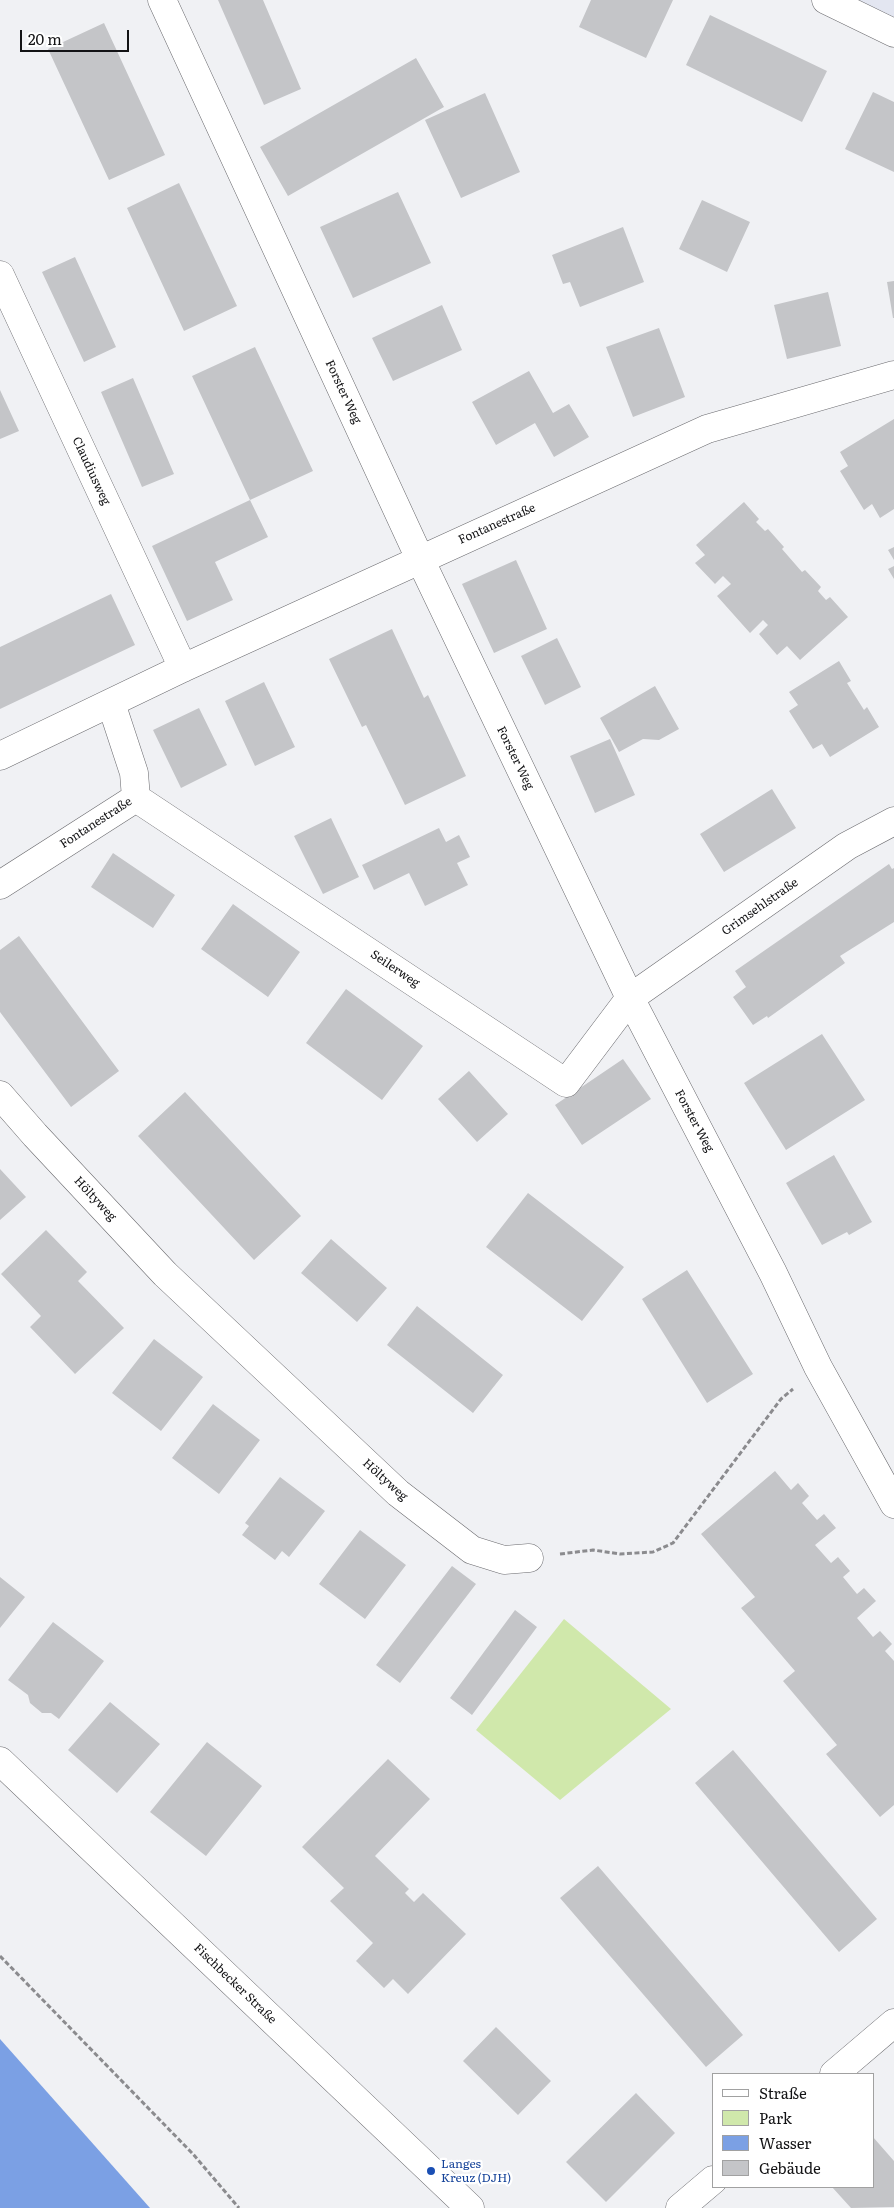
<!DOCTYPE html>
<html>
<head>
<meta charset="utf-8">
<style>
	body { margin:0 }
	#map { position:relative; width:894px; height:2208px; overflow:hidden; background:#f0f1f4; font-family:Literata,serif }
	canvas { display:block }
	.legend { position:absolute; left:712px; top:2073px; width:162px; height:115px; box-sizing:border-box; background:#fff; border:1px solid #a1a1a1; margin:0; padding:6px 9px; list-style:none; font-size:15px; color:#131315 }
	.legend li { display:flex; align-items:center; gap:10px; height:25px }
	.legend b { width:25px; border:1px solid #a1a1a1 }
	.scale { position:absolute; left:20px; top:30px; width:109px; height:22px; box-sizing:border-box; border:2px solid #131315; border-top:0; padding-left:6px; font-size:15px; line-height:18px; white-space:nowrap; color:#131315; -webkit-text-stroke:4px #fff; paint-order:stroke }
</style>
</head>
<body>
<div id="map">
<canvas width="894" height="2208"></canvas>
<ul class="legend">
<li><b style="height:6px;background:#fff"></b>Straße</li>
<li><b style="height:14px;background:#d0e8ab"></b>Park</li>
<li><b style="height:14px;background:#7ba0e4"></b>Wasser</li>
<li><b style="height:14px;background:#c4c5c8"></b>Gebäude</li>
</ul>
<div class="scale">20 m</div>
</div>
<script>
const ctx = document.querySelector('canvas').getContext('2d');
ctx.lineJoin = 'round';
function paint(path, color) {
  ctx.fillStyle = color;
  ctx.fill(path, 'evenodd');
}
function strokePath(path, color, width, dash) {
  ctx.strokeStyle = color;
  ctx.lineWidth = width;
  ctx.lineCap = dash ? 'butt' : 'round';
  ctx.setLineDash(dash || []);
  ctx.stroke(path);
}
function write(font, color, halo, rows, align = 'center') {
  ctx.font = font + ' Literata,serif';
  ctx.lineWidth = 4.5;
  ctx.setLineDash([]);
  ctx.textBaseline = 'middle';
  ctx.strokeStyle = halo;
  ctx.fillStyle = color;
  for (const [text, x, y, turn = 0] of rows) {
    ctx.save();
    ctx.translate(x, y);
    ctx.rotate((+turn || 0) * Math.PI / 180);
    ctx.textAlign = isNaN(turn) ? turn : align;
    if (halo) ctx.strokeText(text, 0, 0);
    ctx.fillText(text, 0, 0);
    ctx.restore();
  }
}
const built = new Path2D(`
	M826 0H894V33Z`);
const green = new Path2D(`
	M564 1619 671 1709 560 1800 476 1730Z`);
const water = new Path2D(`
	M0 2039 150 2208H0Z`);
const building = new Path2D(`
	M218 0H263L301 89 264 105Z
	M591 0H673L646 58 579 27Z
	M710 15 827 71 802 122 686 65Z
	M104 23 165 155 109 180 48 49Z
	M416 58 444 107 288 196 260 147Z
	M873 92 894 102V172L845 149Z
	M485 93 520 172 461 198 425 120Z
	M179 183 237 306 184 331 127 208Z
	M398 192 431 263 353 298 320 227Z
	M702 200 750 222 727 272 679 249Z
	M623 227 644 282 580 307 570 282 563 284 552 255Z
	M75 257 116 347 84 362 42 272Z
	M894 281V318H893L887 282Z
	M828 292 841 346 787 359 774 305Z
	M442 305 462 350 393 381 372 338Z
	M659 328 685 397 633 417 606 347Z
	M255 347 313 471 250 500 192 376Z
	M529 371 553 413 569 404 589 437 554 457 535 423 496 445 472 402Z
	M133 378 174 474 142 487 101 392Z
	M0 390 19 431 0 439Z
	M894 419V509L880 518 872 504 864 510 840 471 848 466 840 452Z
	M250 500 268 537 215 562 233 600 187 621 152 546Z
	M744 502 759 519 756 522 765 531 768 529 784 547 782 549 802 572 805 570 821 587 818 591 826 600 830 597 848 617 800 660 787 646 777 655 759 634 768 625 763 620 750 633 717 596 731 584 723 576 715 584 695 563 705 555 696 545Z
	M894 547V560L888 550Z
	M516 560 547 629 494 653 462 584Z
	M894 566V579L888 569Z
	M111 594 135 645 0 709V647Z
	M392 629 424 698 428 695 466 776 405 805 366 725 362 727 329 659Z
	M557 638 581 687 545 705 521 656Z
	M839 661 851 681 847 683 864 710 867 707 879 727 830 757 822 744 813 749 789 711 798 705 789 692Z
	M264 682 295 747 255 766 225 701Z
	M655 686 679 729 659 740 643 739 619 752 600 718Z
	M199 708 227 765 181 788 153 730Z
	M610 739 635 795 595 813 570 756Z
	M772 789 796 828 724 872 700 834Z
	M331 818 359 877 323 894 294 836Z
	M439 828 446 842 459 835 470 857 457 863 468 885 425 906 409 873 374 890 362 865Z
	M113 853 175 895 153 928 91 887Z
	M889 864 892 869 894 868V922L840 956 845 963 768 1018 767 1016 753 1025 733 997 746 987 735 971Z
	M233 904 300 952 268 997 201 949Z
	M19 936 119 1071 71 1107 0 1012V950Z
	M346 989 423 1046 382 1100 306 1043Z
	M822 1034 865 1100 786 1150 744 1083Z
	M623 1059 651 1099 582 1145 555 1105Z
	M469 1071 508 1114 477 1142 438 1099Z
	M185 1092 301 1216 254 1260 138 1136Z
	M834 1155 872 1222 849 1235 847 1232 822 1245 786 1183Z
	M0 1169 26 1197 0 1220Z
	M528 1193 624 1267 582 1321 486 1247Z
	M46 1230 87 1272 78 1281 124 1328 75 1374 30 1327 41 1316 1 1274Z
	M331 1239 387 1288 357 1322 301 1273Z
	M687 1270 753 1374 707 1403 642 1299Z
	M417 1306 503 1375 473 1413 387 1345Z
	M154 1339 203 1377 161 1431 112 1393Z
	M213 1404 260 1440 219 1494 172 1458Z
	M775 1471 791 1490 798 1483 809 1496 802 1503 817 1520 824 1514 836 1528 815 1545 831 1563 838 1557 850 1571 843 1577 857 1594 864 1588 876 1601 857 1618 873 1637 880 1631 892 1644 885 1651 894 1661V1805L880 1817 826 1754 837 1745 783 1681 795 1671 741 1608 755 1597 701 1534Z
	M280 1477 325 1511 289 1557 282 1551 275 1560 242 1535 249 1526 245 1523Z
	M360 1530 406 1565 365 1619 319 1584Z
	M452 1566 476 1584 400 1683 376 1665Z
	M0 1577 25 1597 0 1628Z
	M515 1610 537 1627 472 1715 450 1698Z
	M53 1622 104 1661 59 1719 51 1713H42L30 1703 28 1695 8 1680Z
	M110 1702 160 1744 117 1793 68 1750Z
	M207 1742 262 1786 206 1856 150 1812Z
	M733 1750 877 1919 839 1952 695 1783Z
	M388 1759 430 1799 375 1856 409 1889 405 1893 414 1902 423 1893 466 1934 408 1994 393 1979 384 1988 356 1961 373 1943 330 1901 344 1888 302 1847Z
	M598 1866 743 2035 706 2067 560 1898Z
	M496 2027 551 2081 518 2115 463 2061Z
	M636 2093 675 2133 606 2202 566 2162Z
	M873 2137 894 2161V2207L851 2208 832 2187H873Z`);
const path = new Path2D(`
	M560 1554 593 1550 620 1554 653 1552 673 1543 781 1399 793 1389
	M0 1956 193 2154 239 2208`);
const minor = new Path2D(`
	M162 0 420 559 630 998 773 1273 818 1367 894 1504
	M826 0 894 33
	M0 275 183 668
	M0 756 183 668 707 429 894 375
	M136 798 566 1083 630 998 847 846 894 821
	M0 885 136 798 134 773 111 703
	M0 1095 35 1135 165 1274 398 1493 472 1550 504 1560 529 1558
	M834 2074 894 2023
	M680 2208 713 2180`);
const primary = new Path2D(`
	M0 1761 470 2208`);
const markers = [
	[431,2171,5,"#1a4fb4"]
];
const streetNames = [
	["Forster Weg",343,392,65],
	["Claudiusweg",91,471,65],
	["Fontanestraße",497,524,-24],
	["Forster Weg",515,758,64],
	["Fontanestraße",96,823,-33],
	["Grimsehlstraße",760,907,-35],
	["Seilerweg",395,969,34],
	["Forster Weg",694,1121,62],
	["Höltyweg",95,1199,47],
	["Höltyweg",385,1480,42],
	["Fischbecker Straße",235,1984,44]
];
const transitNames = [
	["Langes",441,2164],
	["Kreuz (DJH)",441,2178]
];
paint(built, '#e3e6f1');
paint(green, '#d0e8ab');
paint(water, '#7ba0e4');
paint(building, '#c4c5c8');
strokePath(minor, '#6a6a6e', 29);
strokePath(primary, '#6a6a6e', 29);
strokePath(path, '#8b8b8e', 3, [5, 2.5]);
strokePath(minor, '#fff', 28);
strokePath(primary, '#fff', 28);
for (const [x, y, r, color] of markers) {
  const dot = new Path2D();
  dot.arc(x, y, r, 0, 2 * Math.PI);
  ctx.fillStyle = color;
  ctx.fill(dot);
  strokePath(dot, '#fff', 2);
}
write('12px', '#131315', '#fff', streetNames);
write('12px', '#164399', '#fff', transitNames, 'left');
</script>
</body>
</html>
